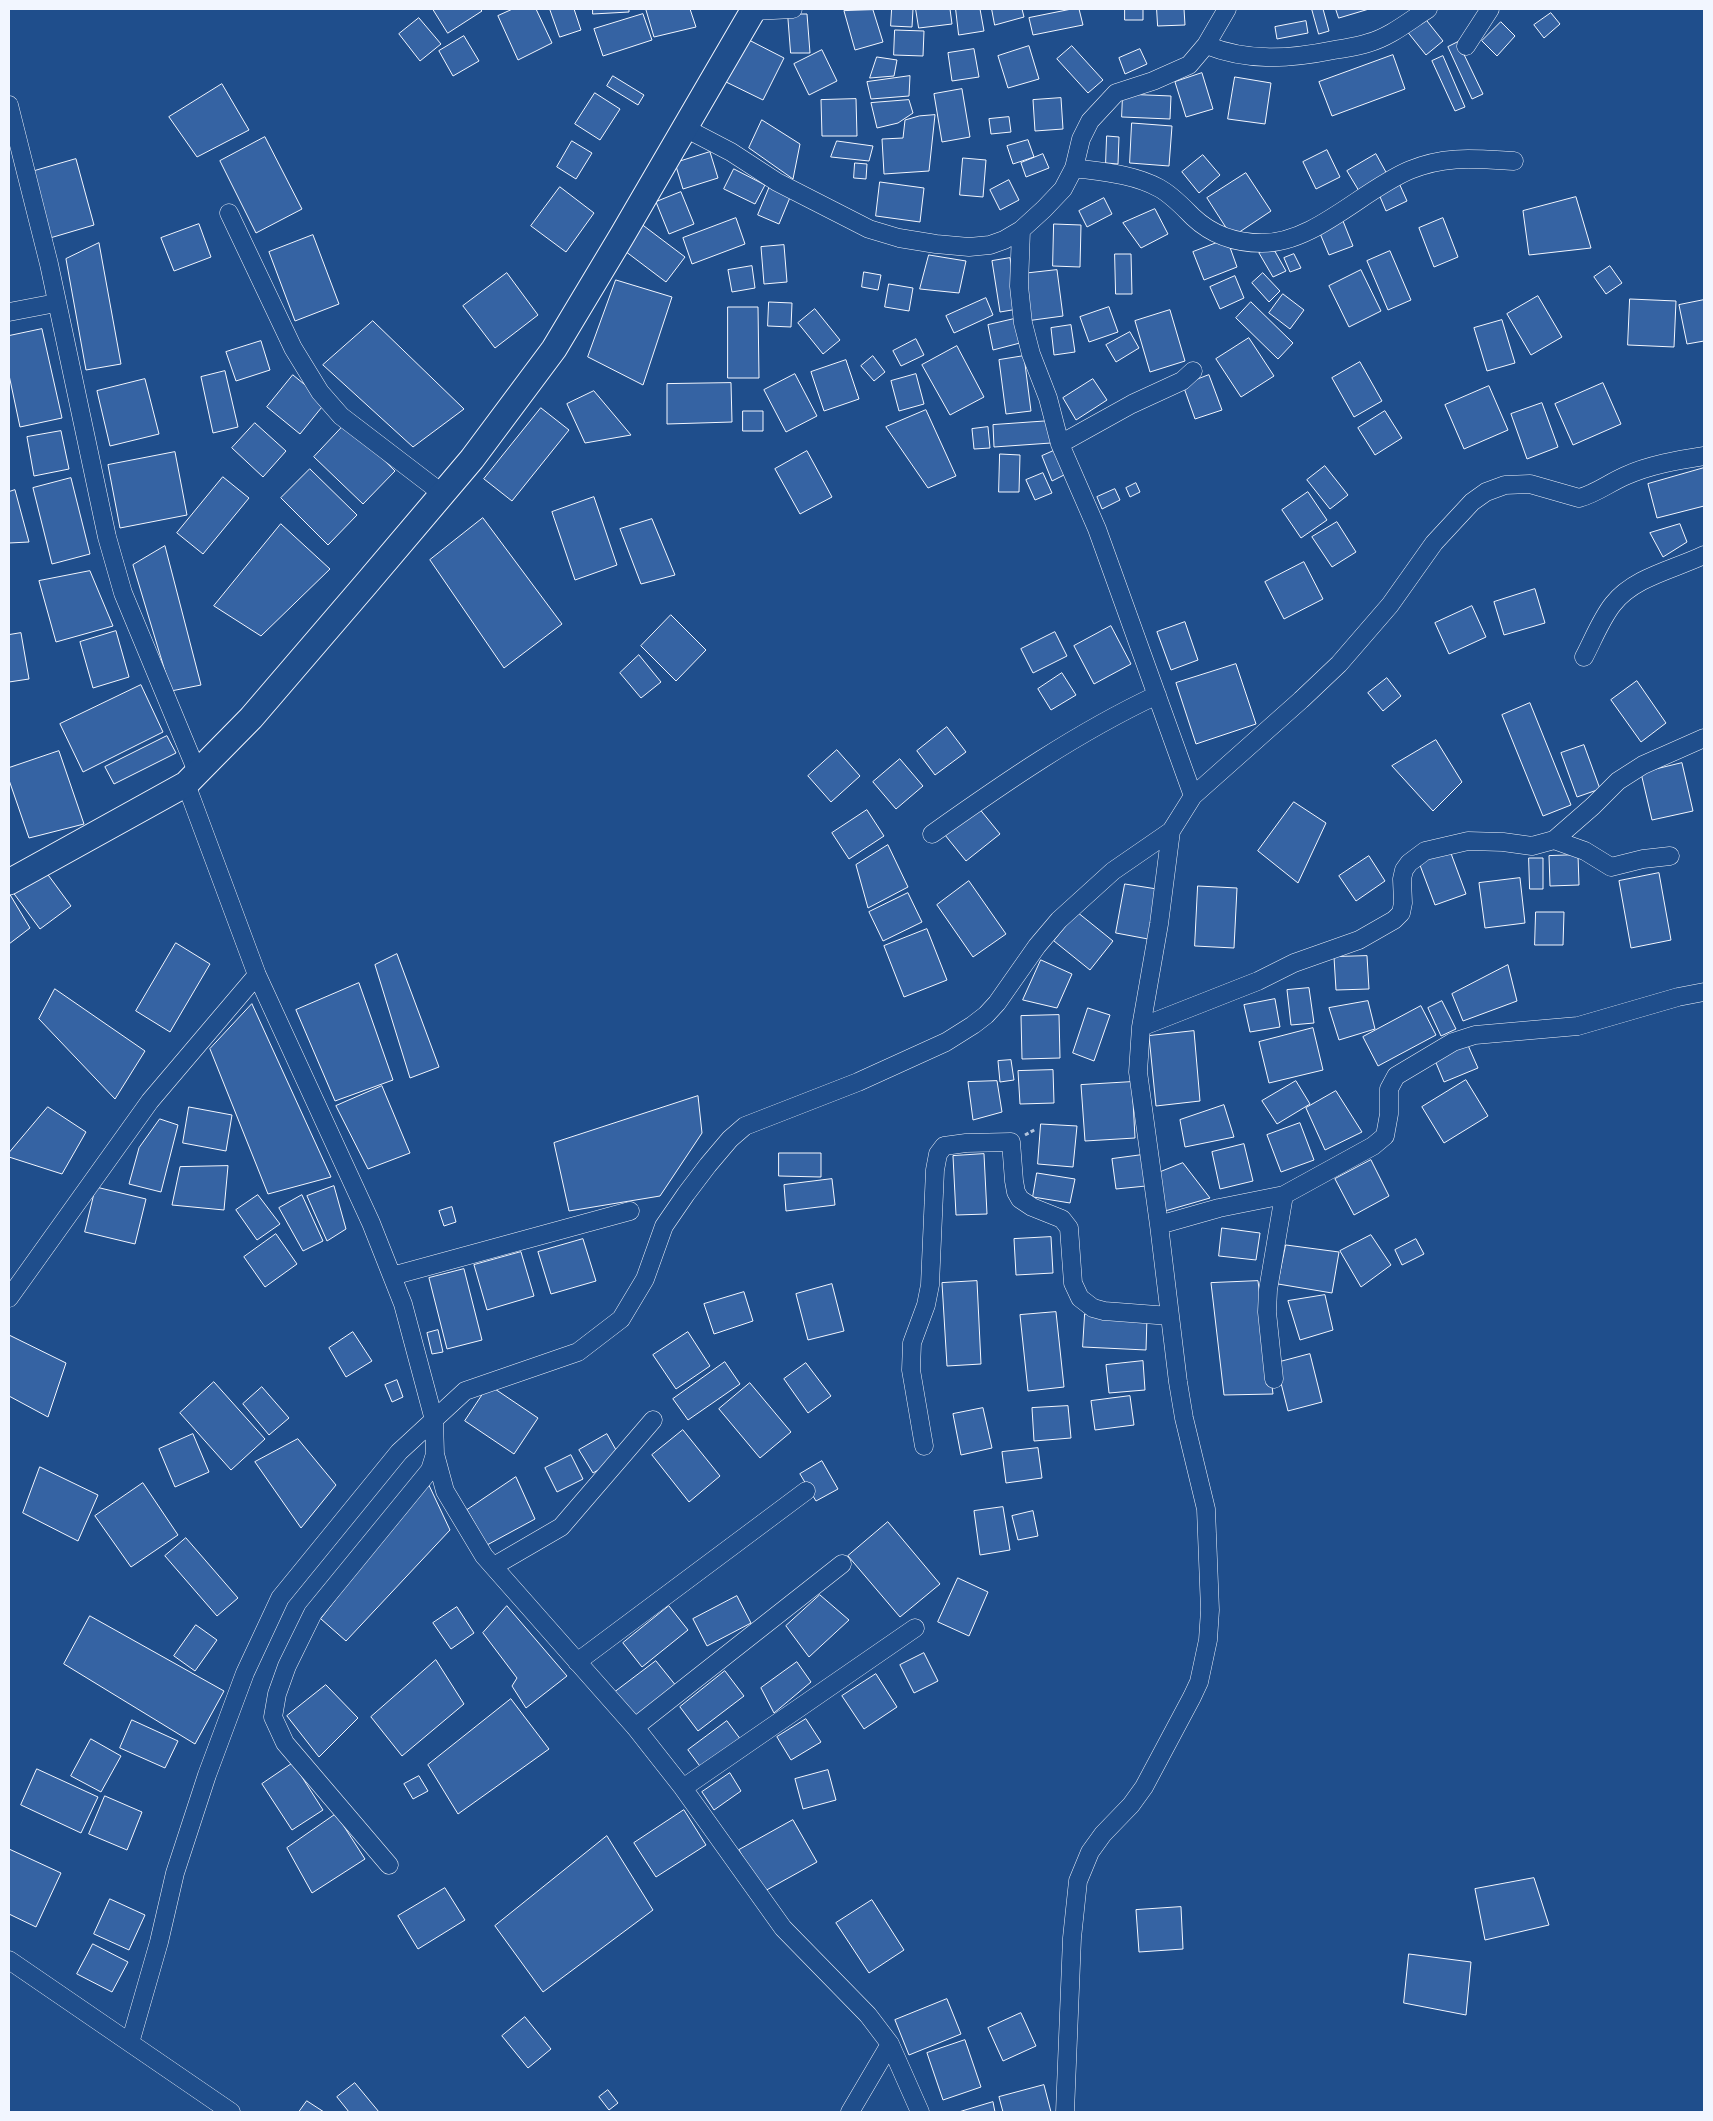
<!DOCTYPE html>
<html>
<head>
<meta charset="utf-8">
<style>
	body { margin:0 }
	#map { position:relative; width:1713px; height:2121px; overflow:hidden; background:#1f4e8c; font-family:Inter,sans-serif }
	canvas { display:block }
	.frame { position:absolute; inset:0; border:10px solid #f2f6ff; pointer-events:none }
</style>
</head>
<body>
<div id="map">
<canvas width="1713" height="2121"></canvas>
<div class="frame"></div>
</div>
<script>
const ctx = document.querySelector('canvas').getContext('2d');
ctx.lineJoin = 'round';
function paint(path, color) {
  ctx.fillStyle = color;
  ctx.fill(path, 'evenodd');
}
function strokePath(path, color, width, dash) {
  ctx.strokeStyle = color;
  ctx.lineWidth = width;
  ctx.lineCap = dash ? 'butt' : 'round';
  ctx.setLineDash(dash || []);
  ctx.stroke(path);
}
const building = new Path2D(`
	M433 9H480L482 11 448 33Z
	M513 9H536L552 43 518 60 498 16Z
	M550 9H574L581 30 560 37Z
	M593 9H629V12L593 14Z
	M652 9H690L696 27 654 37 646 10Z
	M892 9H913L912 27 891 26Z
	M916 9H950L952 24 919 28Z
	M956 9H980L984 31 959 35Z
	M992 9H1022L1024 17 995 25Z
	M1072 9H1079L1083 25 1033 35 1029 18Z
	M1125 9H1143V20H1125Z
	M1157 9H1184L1185 25 1158 26Z
	M1312 9H1323L1329 31 1319 34Z
	M1336 9H1369L1339 18Z
	M873 10 883 42 855 50 844 11Z
	M1551 13 1560 24 1544 38 1534 25Z
	M643 14 652 40 603 56 594 29Z
	M788 14H807L810 53H791Z
	M1423 16 1443 41 1426 55 1406 30Z
	M419 18 441 44 420 61 399 34Z
	M1306 21 1308 33 1277 39 1275 27Z
	M1501 22 1515 36 1497 56 1482 41Z
	M895 30 924 31 923 56 894 55Z
	M464 36 479 61 453 76 439 51Z
	M745 38 784 58 763 100 724 81Z
	M1458 42 1483 94 1472 99 1448 47Z
	M1029 46 1039 79 1008 88 998 56Z
	M1072 46 1103 80 1088 93 1057 59Z
	M974 49 979 77 952 81 948 53Z
	M1140 49 1147 64 1125 74 1119 58Z
	M822 50 837 81 809 95 794 64Z
	M1393 55 1405 89 1332 116 1319 82Z
	M1443 56 1465 107 1455 111 1432 61Z
	M877 57 897 60 894 76 870 78Z
	M1202 73 1213 109 1186 117 1175 82Z
	M613 76 644 95 638 105 607 86Z
	M910 76 909 96 871 99 867 82Z
	M1235 77 1271 83 1265 124 1228 119Z
	M222 84 249 130 197 157 169 117Z
	M962 89 970 137 942 142 934 94Z
	M595 93 620 109 600 140 575 124Z
	M1123 94 1171 96 1170 119 1122 117Z
	M1061 98 1063 129 1035 131 1033 100Z
	M856 99 857 136H822L821 100Z
	M909 100 913 113 898 123 877 128 871 103Z
	M935 115 929 171 884 174 882 139 903 138 905 120 919 116Z
	M1009 117 1011 132 991 134 989 119Z
	M762 120 800 144 793 179 749 148Z
	M1132 123 1172 126 1169 166 1130 163Z
	M1107 136 1119 137 1118 164 1106 163Z
	M265 137 302 209 256 233 220 161Z
	M1028 140 1034 157 1013 164 1007 146Z
	M572 141 592 153 576 179 557 167Z
	M837 141 873 146 869 161 831 157Z
	M1327 150 1340 177 1316 189 1303 162Z
	M710 152 718 178 683 189 675 163Z
	M1043 154 1049 168 1026 177 1021 163Z
	M1376 154 1387 174 1359 191 1347 171Z
	M1203 155 1220 175 1199 193 1182 172Z
	M963 158 986 160 983 197 960 195Z
	M76 159 94 225 50 238 31 172Z
	M855 163 867 164 866 179 854 178Z
	M734 169 765 185 755 204 724 189Z
	M1246 173 1271 211 1232 237 1207 198Z
	M1009 180 1019 200 1000 210 990 190Z
	M880 182 924 188 920 222 876 216Z
	M1399 183 1407 201 1386 211 1378 192Z
	M770 186 791 195 779 224 758 215Z
	M560 187 594 213 566 252 531 226Z
	M681 192 694 224 669 234 656 202Z
	M1576 197 1591 248 1529 255 1523 211Z
	M1104 198 1112 214 1087 227 1079 211Z
	M1155 209 1168 234 1141 248 1123 223Z
	M736 218 745 244 692 264 683 238Z
	M1443 218 1458 257 1434 267 1419 228Z
	M1343 221 1353 246 1329 255 1319 231Z
	M640 223 685 257 666 282 621 248Z
	M199 224 211 257 174 271 161 238Z
	M1054 224 1081 225 1080 267 1053 266Z
	M313 235 339 304 295 321 269 252Z
	M1227 239 1237 267 1204 280 1193 252Z
	M99 243 121 364 86 370 66 259Z
	M784 245 787 282 764 284 761 247Z
	M1272 246 1286 271 1273 277 1259 253Z
	M1390 251 1411 300 1388 310 1367 261Z
	M1115 254H1131L1132 294H1116Z
	M1294 254 1301 268 1290 272 1284 258Z
	M929 255 966 261 959 293 920 289Z
	M1010 258 1018 309 1000 312 992 261Z
	M752 266 755 288 732 292 728 270Z
	M1610 266 1622 283 1606 294 1594 277Z
	M1057 270 1063 316 1026 321 1021 274Z
	M1361 270 1381 311 1349 327 1329 286Z
	M864 272 881 275 878 290 862 287Z
	M507 273 538 315 495 348 463 306Z
	M1263 273 1280 291 1269 302 1252 283Z
	M1235 276 1244 298 1220 309 1210 287Z
	M616 280 672 297 643 385 588 357Z
	M889 284 913 288 909 311 885 307Z
	M1283 294 1304 310 1290 329 1269 313Z
	M1538 296 1562 337 1531 355 1507 314Z
	M986 298 993 315 954 333 946 316Z
	M1630 299 1676 301 1674 347 1628 345Z
	M1704 300V341L1687 344 1679 305Z
	M769 302 792 303 791 327 768 326Z
	M1251 302 1293 343 1278 359 1236 318Z
	M728 307H758L759 378H728Z
	M1109 307 1118 332 1089 342 1080 317Z
	M815 309 840 340 823 354 798 323Z
	M1170 310 1185 361 1150 372 1135 321Z
	M1014 319 1020 343 993 350 988 325Z
	M1502 320 1515 363 1487 371 1474 328Z
	M373 321 464 409 413 447 323 365Z
	M1071 325 1075 352 1054 355 1051 328Z
	M42 329 62 418 20 427 9 375V336Z
	M1130 332 1139 348 1116 362 1106 345Z
	M1249 338 1274 376 1241 397 1216 359Z
	M916 339 924 355 901 366 893 351Z
	M261 341 270 370 236 381 226 352Z
	M957 346 984 397 950 415 922 365Z
	M873 356 885 372 874 381 861 366Z
	M1024 356 1031 411 1006 414 999 360Z
	M846 360 859 399 824 411 811 372Z
	M1360 362 1382 401 1354 417 1332 378Z
	M225 371 238 427 213 433 201 377Z
	M795 374 817 416 786 432 764 390Z
	M916 374 924 404 899 411 891 381Z
	M293 375 326 402 300 434 267 407Z
	M1209 375 1222 410 1195 419 1183 385Z
	M145 379 159 434 110 446 97 391Z
	M1093 379 1107 400 1076 420 1063 398Z
	M731 383 732 422 667 424V384Z
	M1603 383 1621 424 1573 445 1555 404Z
	M1489 386 1508 430 1464 449 1445 405Z
	M594 391 631 435 585 443 567 404Z
	M1542 403 1558 447 1527 459 1511 414Z
	M541 408 569 430 512 501 484 479Z
	M926 410 956 476 928 488 886 427Z
	M743 411H763V431H743Z
	M1385 411 1402 438 1375 455 1358 428Z
	M1050 421 1051 443 994 447 993 425Z
	M255 423 286 451 263 477 232 448Z
	M346 423 395 471 363 504 314 457Z
	M988 427 990 448 974 449 972 429Z
	M61 431 69 469 34 476 27 437Z
	M1058 449 1068 473 1052 481 1042 456Z
	M807 451 832 497 800 514 775 469Z
	M175 452 187 515 120 528 108 465Z
	M1000 454 1020 455 1019 492H999Z
	M1325 466 1348 495 1330 509 1307 480Z
	M1704 468V506L1657 518 1648 484Z
	M310 469 357 515 328 545 281 498Z
	M1043 473 1052 493 1035 500 1026 480Z
	M223 477 249 498 203 554 177 533Z
	M71 478 90 554 52 564 33 488Z
	M1136 483 1140 492 1130 497 1126 488Z
	M1115 489 1120 500 1102 509 1097 497Z
	M15 490 29 542 9 543V492Z
	M1308 492 1327 520 1301 538 1282 510Z
	M594 497 617 565 575 580 552 512Z
	M483 518 562 624 504 668 430 560Z
	M652 519 675 575 641 584 620 529Z
	M1337 522 1356 552 1332 567 1312 537Z
	M281 524 330 569 261 636 214 606Z
	M1680 524 1687 542 1663 557 1650 533Z
	M165 546 201 685 171 691 133 565Z
	M1304 562 1323 599 1284 619 1265 582Z
	M90 571 113 626 56 642 39 581Z
	M1535 589 1545 623 1504 635 1494 602Z
	M1472 606 1486 637 1449 654 1435 623Z
	M671 615 706 650 676 681 641 646Z
	M1185 622 1198 660 1171 670 1157 632Z
	M1111 626 1131 664 1094 684 1074 646Z
	M116 631 129 677 93 688 80 642Z
	M1055 632 1067 656 1033 673 1021 649Z
	M21 633 29 679 9 682V635Z
	M639 655 661 682 641 698 620 673Z
	M1236 664 1256 724 1196 744 1176 683Z
	M1062 673 1076 695 1051 710 1038 689Z
	M1387 678 1401 696 1383 711 1368 693Z
	M1637 681 1666 723 1641 742 1611 700Z
	M141 685 163 732 83 772 60 724Z
	M1530 703 1571 805 1543 816 1502 715Z
	M947 727 966 752 935 775 917 751Z
	M167 736 176 753 114 784 105 767Z
	M1436 740 1462 782 1433 811 1392 766Z
	M1584 745 1600 789 1577 797 1561 753Z
	M837 750 860 776 831 802 808 776Z
	M59 751 84 824 29 838 9 780V768Z
	M900 759 923 786 896 809 873 782Z
	M1682 763 1693 811 1652 820 1641 773Z
	M1294 802 1326 823 1298 883 1258 851Z
	M978 807 1000 834 966 861 945 835Z
	M867 810 884 836 849 859 832 833Z
	M888 845 908 887 868 908 856 865Z
	M1449 848 1466 894 1435 905 1418 860Z
	M1578 855 1579 885 1550 886 1549 856Z
	M1369 856 1385 881 1356 901 1339 876Z
	M1529 858H1543V889H1530Z
	M43 868 71 906 40 929 12 891Z
	M1659 873 1671 940 1631 948 1619 881Z
	M1520 878 1525 923 1485 928 1479 883Z
	M969 881 1006 934 973 957 937 905Z
	M1125 884 1157 889 1148 939 1116 933Z
	M1198 886 1237 888 1234 948 1195 946Z
	M9 893 30 928 9 944Z
	M908 893 922 922 883 941 869 912Z
	M1077 912 1113 941 1090 970 1054 941Z
	M1536 912H1564L1563 945H1535Z
	M927 929 947 980 904 997 884 946Z
	M176 943 210 964 170 1032 136 1011Z
	M397 954 439 1067 410 1078 375 965Z
	M1367 956 1369 989 1336 990 1334 957Z
	M1041 960 1072 974 1057 1008 1023 1000Z
	M1508 965 1517 1001 1463 1021 1452 994Z
	M359 983 393 1080 335 1101 296 1010Z
	M1309 988 1314 1023 1291 1025 1287 990Z
	M55 989 145 1051 115 1099 39 1019Z
	M1275 999 1280 1027 1250 1032 1244 1005Z
	M1368 1001 1375 1029 1339 1040 1329 1008Z
	M1442 1001 1456 1029 1441 1036 1428 1008Z
	M252 1004 331 1177 268 1194 210 1049Z
	M1421 1006 1436 1035 1378 1066 1363 1037Z
	M1088 1008 1110 1015 1094 1061 1073 1053Z
	M1059 1015 1060 1058 1022 1059 1021 1016Z
	M1313 1028 1323 1070 1269 1083 1259 1042Z
	M1194 1031 1200 1101 1156 1106 1149 1036Z
	M1467 1043 1478 1068 1444 1082 1434 1058Z
	M1011 1060 1014 1080 1000 1082 998 1061Z
	M1053 1070 1054 1103 1020 1104 1018 1071Z
	M1466 1080 1488 1116 1444 1143 1422 1107Z
	M997 1081 1002 1112 973 1120 968 1082Z
	M1296 1081 1310 1104 1277 1124 1262 1101Z
	M1132 1082 1135 1138 1085 1141 1081 1085Z
	M382 1086 410 1153 368 1169 336 1106Z
	M1336 1091 1362 1132 1325 1150 1306 1108Z
	M698 1096 702 1133 660 1196 569 1211 554 1143Z
	M1224 1105 1234 1137 1185 1147 1180 1120Z
	M48 1107 86 1132 62 1174 9 1157V1153Z
	M189 1107 232 1115 226 1151 183 1143Z
	M160 1119 178 1125 161 1192 129 1184 139 1148Z
	M1300 1123 1314 1160 1281 1172 1267 1135Z
	M1041 1124 1077 1126 1073 1167 1038 1164Z
	M1244 1144 1253 1181 1220 1189 1212 1152Z
	M779 1153H821V1177L779 1176Z
	M984 1154 987 1214 956 1215 953 1156Z
	M1142 1155 1146 1186 1116 1189 1112 1159Z
	M1371 1160 1389 1196 1354 1215 1335 1179Z
	M1183 1163 1210 1198 1165 1211 1158 1173Z
	M228 1166 224 1210 172 1205 180 1167Z
	M1037 1173 1075 1179 1070 1203 1033 1197Z
	M832 1179 835 1205 786 1211 784 1185Z
	M334 1186 346 1229 327 1241 307 1196Z
	M96 1187 146 1199 135 1244 85 1232Z
	M258 1195 280 1224 257 1240 236 1210Z
	M302 1195 323 1241 303 1251 279 1208Z
	M452 1207 456 1222 444 1226 439 1211Z
	M1222 1228 1260 1233 1256 1260 1219 1256Z
	M276 1234 297 1264 265 1287 244 1257Z
	M1371 1235 1391 1265 1361 1287 1340 1251Z
	M1051 1237 1053 1273 1016 1275 1014 1239Z
	M583 1239 596 1281 551 1294 538 1252Z
	M1416 1239 1424 1254 1402 1265 1395 1250Z
	M1286 1245 1339 1252 1332 1293 1278 1284Z
	M521 1252 534 1296 487 1310 474 1265Z
	M464 1269 482 1340 447 1349 429 1278Z
	M977 1281 981 1364 947 1366 942 1283Z
	M1258 1281 1273 1394 1224 1395 1211 1283Z
	M832 1284 844 1331 808 1340 796 1294Z
	M744 1292 753 1321 714 1334 704 1304Z
	M1325 1295 1333 1330 1300 1340 1288 1301Z
	M1056 1312 1064 1387 1028 1391 1020 1315Z
	M1085 1314 1147 1317 1146 1350 1083 1347Z
	M438 1330 443 1352 432 1354 427 1333Z
	M353 1332 372 1361 346 1377 329 1348Z
	M688 1332 710 1366 676 1389 653 1355Z
	M9 1335 66 1363 48 1417 9 1396Z
	M1310 1354 1322 1402 1288 1411 1276 1363Z
	M1143 1361 1145 1390 1109 1393 1106 1365Z
	M725 1362 740 1384 688 1420 673 1399Z
	M806 1363 831 1396 808 1413 784 1379Z
	M397 1380 403 1397 392 1402 385 1385Z
	M214 1382 265 1439 231 1470 180 1413Z
	M750 1383 791 1432 760 1458 719 1409Z
	M489 1385 538 1418 514 1454 465 1421Z
	M262 1387 289 1418 269 1435 243 1404Z
	M1130 1396 1134 1425 1095 1430 1091 1401Z
	M1068 1406 1071 1438 1034 1441 1032 1408Z
	M983 1408 992 1448 961 1455 953 1414Z
	M683 1430 720 1476 689 1502 652 1455Z
	M193 1434 209 1472 175 1487 159 1449Z
	M607 1434 620 1457 593 1473 579 1450Z
	M298 1439 336 1485 301 1528 255 1462Z
	M1038 1448 1042 1478 1006 1483 1002 1452Z
	M571 1455 583 1479 557 1492 545 1468Z
	M822 1461 838 1489 816 1501 800 1474Z
	M40 1467 98 1495 78 1541 23 1513Z
	M516 1477 535 1519 487 1545 467 1510Z
	M427 1481 450 1530 346 1641 321 1619Z
	M143 1483 178 1535 131 1567 95 1516Z
	M1003 1507 1010 1550 980 1555 974 1511Z
	M1033 1511 1038 1536 1018 1540 1012 1516Z
	M888 1522 940 1584 900 1617 848 1556Z
	M186 1538 238 1598 217 1616 165 1556Z
	M958 1578 988 1592 969 1636 938 1622Z
	M820 1595 849 1620 809 1657 786 1626Z
	M737 1596 751 1623 707 1646 693 1619Z
	M507 1606 567 1676 526 1708 512 1686 517 1678 483 1633Z
	M669 1606 688 1630 642 1667 623 1643Z
	M457 1607 474 1633 451 1649 433 1623Z
	M90 1616 224 1691 195 1744 64 1664Z
	M196 1625 217 1640 195 1671 174 1656Z
	M924 1653 938 1681 914 1693 900 1665Z
	M436 1660 464 1704 402 1756 371 1717Z
	M656 1661 677 1687 635 1718 615 1692Z
	M797 1662 811 1682 774 1713 761 1688Z
	M725 1671 744 1696 698 1731 680 1707Z
	M876 1674 897 1707 864 1729 842 1696Z
	M326 1685 358 1718 319 1757 287 1716Z
	M511 1699 549 1749 458 1814 428 1765Z
	M806 1719 821 1742 791 1760 777 1737Z
	M132 1720 178 1741 165 1768 120 1748Z
	M727 1721 741 1740 702 1769 688 1750Z
	M91 1739 121 1756 101 1792 71 1776Z
	M293 1763 323 1810 292 1830 262 1784Z
	M37 1769 98 1797 81 1833 21 1805Z
	M828 1770 836 1800 803 1809 795 1779Z
	M730 1773 741 1791 714 1810 702 1792Z
	M419 1776 428 1791 413 1799 404 1784Z
	M105 1796 142 1812 127 1850 89 1834Z
	M684 1810 706 1845 656 1877 634 1843Z
	M336 1814 365 1859 312 1893 287 1848Z
	M793 1820 817 1862 763 1892 739 1850Z
	M607 1836 653 1910 543 1992 495 1926Z
	M9 1849 61 1873 36 1927 9 1914Z
	M1534 1878 1549 1925 1485 1940 1475 1889Z
	M445 1888 465 1920 418 1949 398 1916Z
	M110 1899 145 1915 129 1950 94 1934Z
	M872 1900 904 1950 869 1973 836 1923Z
	M1181 1907 1183 1949 1139 1952 1136 1910Z
	M93 1944 128 1962 112 1992 77 1974Z
	M1409 1954 1471 1962 1466 2015 1404 2003Z
	M947 1999 961 2034 909 2055 895 2020Z
	M1021 2013 1036 2046 1003 2061 988 2028Z
	M525 2017 551 2049 528 2068 502 2036Z
	M965 2040 981 2087 943 2100 927 2053Z
	M355 2083 379 2112H349L337 2097Z
	M1044 2085 1051 2112H1003L999 2097Z
	M608 2090 618 2103 609 2110 599 2097Z
	M307 2101 324 2112H299Z
	M993 2102 995 2112H959Z`);
const path = new Path2D(`
	M1025 1135 1036 1129`);
const street = new Path2D(`
	M748 9 753 11 793 9
	M1206 45C1248 62 1290 59 1334 50 1345 48 1357 47 1368 43 1390 37 1409 21 1428 9
	M1466 46 1490 9
	M9 105 49 264 107 537 123 593 198 774
	M685 128 731 152 777 182 869 229 899 238 936 244 969 247 990 245 1004 240 1021 230 1044 209 1063 189 1074 168 1081 139 1090 121 1116 93 1153 81 1189 65 1206 45 1227 9
	M1074 168C1103 172 1133 174 1159 188 1172 195 1183 207 1193 217 1212 235 1236 243 1262 243 1315 243 1362 190 1410 170 1446 155 1476 159 1514 161
	M229 213 293 348 320 392 341 416 443 494
	M1021 230 1019 286 1023 323 1031 354 1048 398 1060 444 1097 529 1193 796 1171 831
	M9 312 56 303
	M1060 444 1132 404 1182 381 1193 371
	M1584 657C1593 640 1601 619 1613 604 1634 577 1675 569 1704 555
	M186 784 257 975 371 1223 403 1304 434 1420 435 1454 430 1470 313 1613 287 1666 277 1694 273 1717 285 1743 389 1865
	M1193 796 1301 700 1339 664 1390 605 1434 543 1472 502 1486 492 1505 485 1530 484 1579 498C1595 494 1609 483 1625 476 1649 465 1678 460 1704 456
	M932 834C1004 783 1076 733 1157 695
	M1554 840 1593 806 1618 781 1643 765 1704 738
	M1141 1027 1258 981 1294 963 1359 940 1394 920 1401 913 1403 903 1402 879 1404 870 1409 863 1425 851 1468 841 1503 842 1532 846 1554 840 1585 851 1611 867 1643 859 1670 856
	M1159 1225 1219 1208 1284 1195 1373 1146 1385 1136 1389 1114V1089L1396 1076 1453 1042 1475 1035 1578 1026 1678 997 1704 992
	M392 1276 630 1211
	M9 1298 150 1101 257 975
	M1274 1379 1267 1312 1268 1290 1284 1195
	M924 1446 911 1370 912 1343 926 1305 930 1285 935 1170 938 1154 944 1146 966 1143 1011 1142 1014 1181 1016 1192 1020 1199 1032 1207 1062 1219 1069 1228 1073 1283 1080 1298 1093 1308 1104 1311 1170 1316
	M435 1454 445 1491 484 1556 635 1727 683 1788 783 1928 868 2015 890 2044 920 2112
	M494 1566 561 1527 653 1420
	M577 1662 806 1491
	M635 1727 842 1564
	M683 1788 915 1628
	M9 1960 231 2112
	M130 2043 159 1942 175 1873 207 1775 245 1673 280 1598 399 1452 465 1391 578 1352 621 1319 645 1279 664 1226 686 1194 708 1165 730 1139 745 1126 858 1082 946 1042 973 1025 986 1015 997 1003 1037 946 1059 920 1113 871 1171 831 1159 924 1141 1027 1138 1072 1159 1225 1178 1382 1184 1418 1206 1509 1210 1610 1208 1640 1199 1682 1192 1697 1144 1787 1131 1805 1103 1834 1090 1852 1078 1881 1072 1938 1065 2112
	M850 2112 890 2044`);
const secondary = new Path2D(`
	M9 882 186 784 251 718 366 584 472 459 554 349 623 234 754 9`);
paint(building, '#3563a3');
strokePath(building, '#f2f6ff', 1);
strokePath(street, '#f2f6ff', 19);
strokePath(secondary, '#f2f6ff', 27);
strokePath(path, '#b3c4dc', 3, [4, 2.5]);
strokePath(street, '#1f4e8c', 18);
strokePath(secondary, '#1f4e8c', 25);
</script>
</body>
</html>
